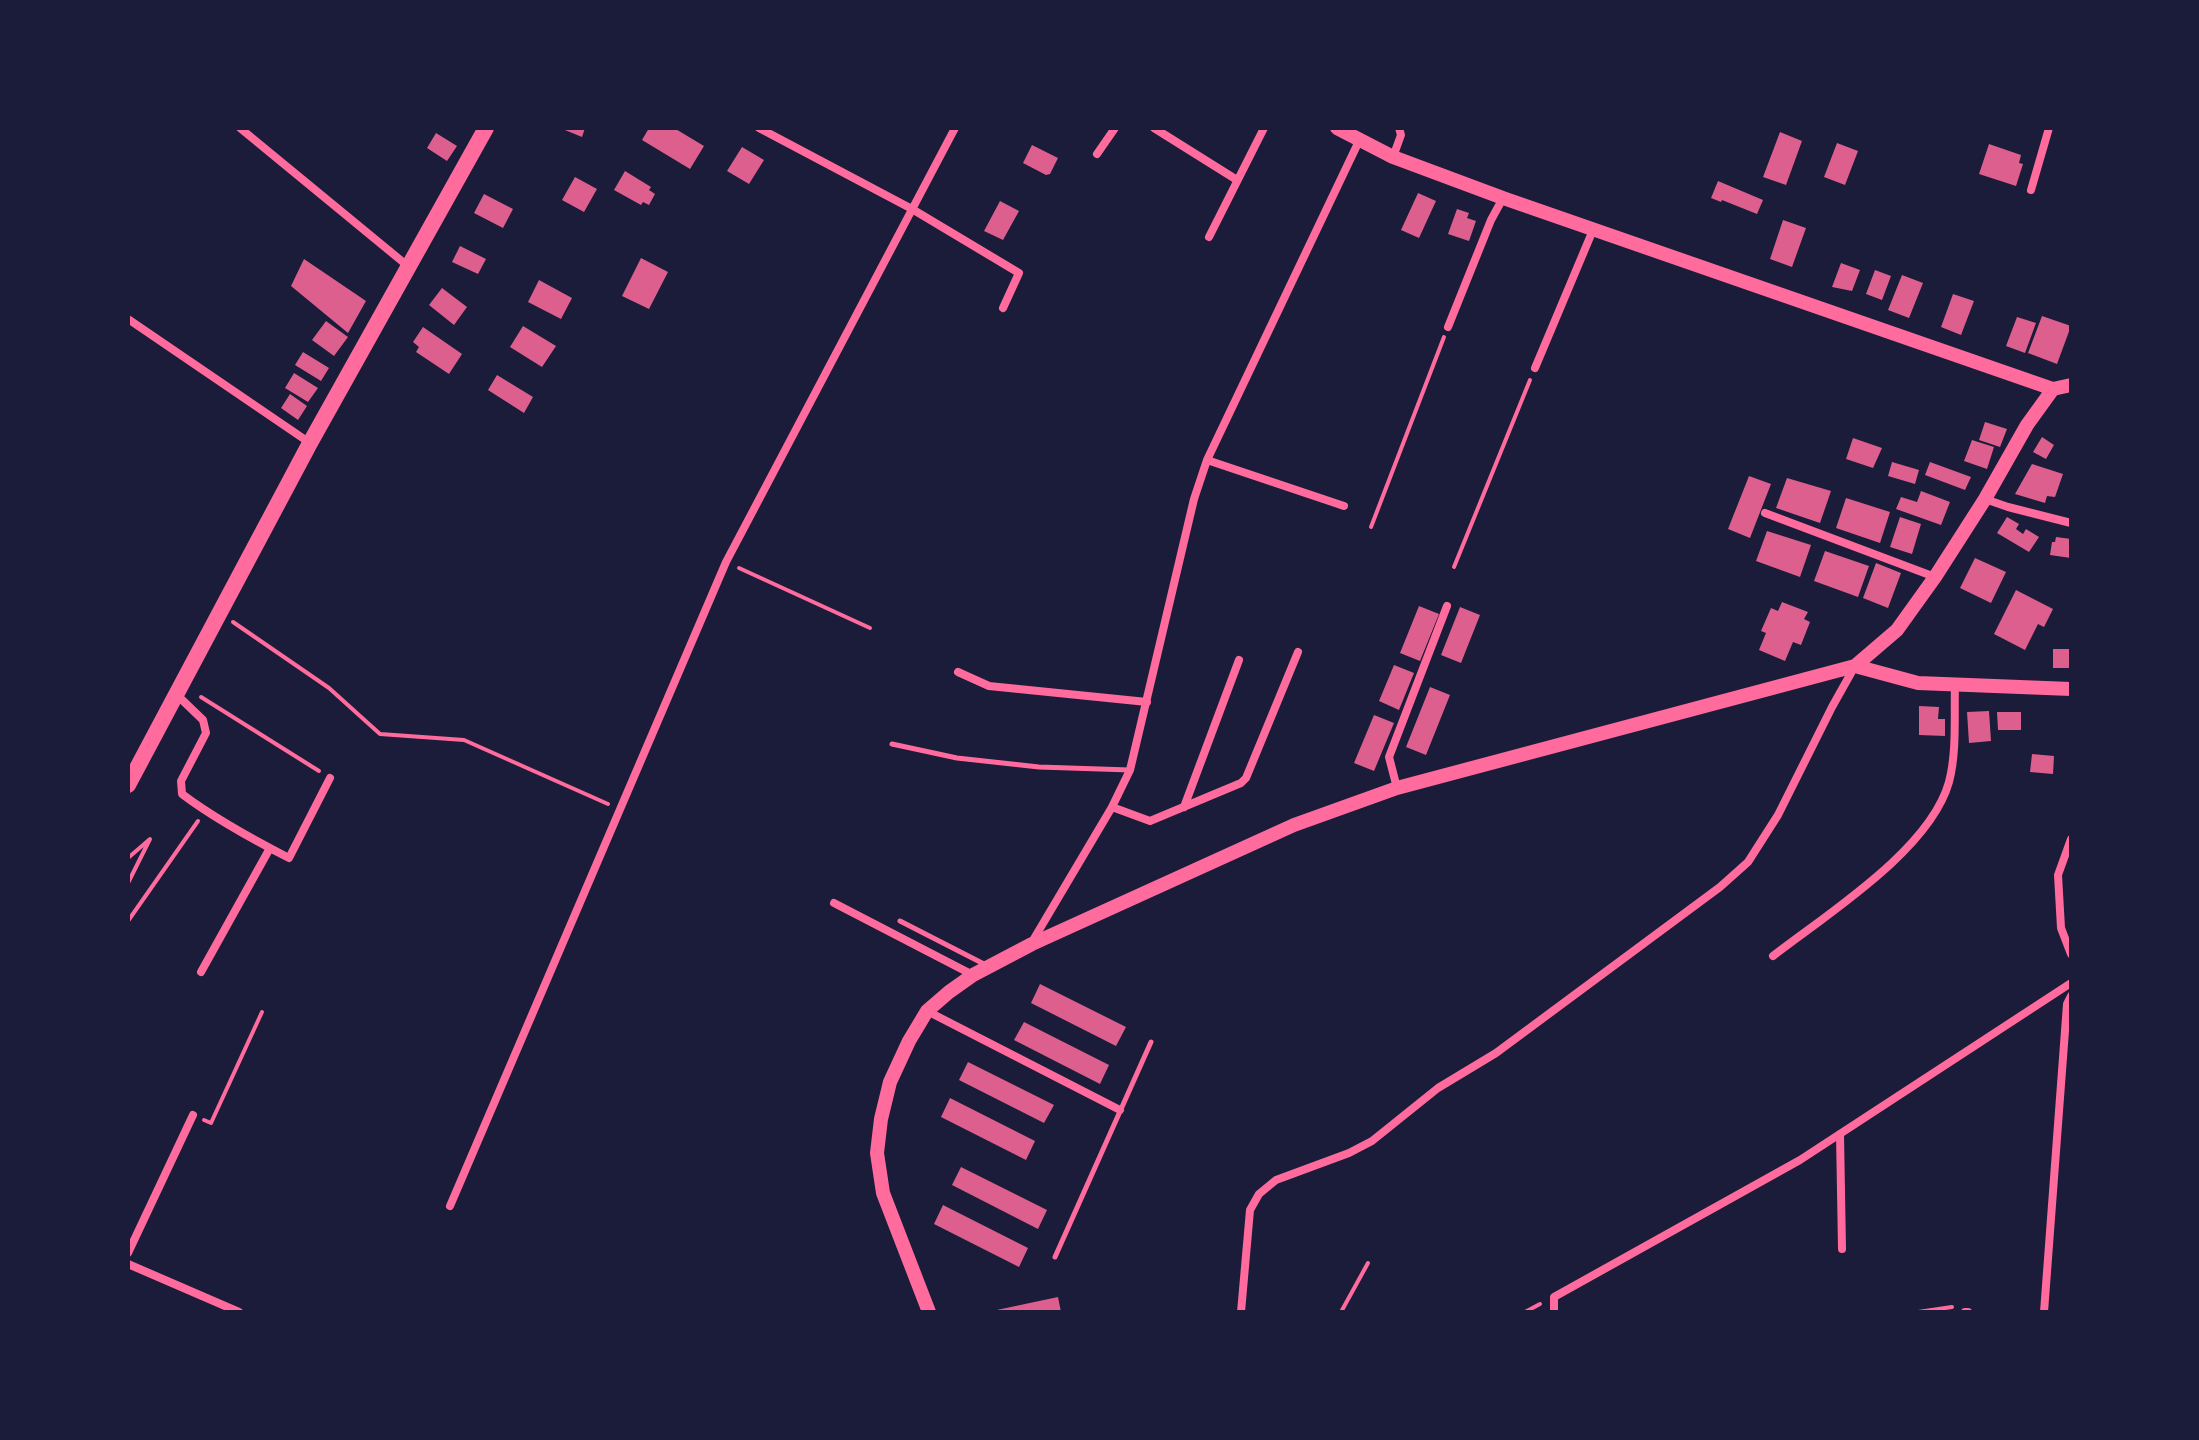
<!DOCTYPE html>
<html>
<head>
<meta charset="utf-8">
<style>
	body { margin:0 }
	#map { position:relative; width:2199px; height:1440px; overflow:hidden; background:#1b1b3a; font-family:Commissioner,sans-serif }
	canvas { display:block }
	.frame { position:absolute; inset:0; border:130px solid #1b1b3a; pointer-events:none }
</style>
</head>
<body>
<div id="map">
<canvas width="2199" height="1440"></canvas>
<div class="frame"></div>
</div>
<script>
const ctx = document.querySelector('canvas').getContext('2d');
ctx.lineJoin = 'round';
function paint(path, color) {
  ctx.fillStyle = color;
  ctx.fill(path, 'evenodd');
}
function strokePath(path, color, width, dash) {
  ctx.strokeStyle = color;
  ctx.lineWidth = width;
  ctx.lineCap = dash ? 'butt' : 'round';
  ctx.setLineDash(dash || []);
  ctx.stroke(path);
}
const building = new Path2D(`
	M560 128H585L582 137Z
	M649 128H674L704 146 690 169 642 140Z
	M1780 132 1802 141 1786 185 1763 177Z
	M436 133 457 146 447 161 427 148Z
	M1837 143 1858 151 1845 185 1824 177Z
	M1989 144 2021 155 2019 163 2023 164 2016 186 1979 174Z
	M1032 145 1058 158 1050 174 1046 175 1023 163Z
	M742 147 764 160 749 184 727 171Z
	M625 171 651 187 649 190 655 194 649 205 643 202 641 205 614 190Z
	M575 177 597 189 584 212 562 200Z
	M1718 181 1763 200 1757 214 1722 200 1721 202 1711 198Z
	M1418 193 1436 201 1419 238 1401 230Z
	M484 194 513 209 503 228 474 213Z
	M1000 201 1019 211 1003 240 984 231Z
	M1457 209 1469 213 1467 218 1476 221 1469 241 1448 234Z
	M1783 220 1806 228 1792 267 1770 259Z
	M460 246 486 259 478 274 452 262Z
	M641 258 668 272 649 309 622 296Z
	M304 259 366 301 348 333 291 286Z
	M1841 263 1860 270 1852 291 1832 287Z
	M1875 270 1891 276 1882 300 1866 294Z
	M1902 275 1923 283 1909 318 1888 310Z
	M539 280 572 298 561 319 528 302Z
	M442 288 467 307 454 325 429 305Z
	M1953 294 1974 301 1961 335 1941 327Z
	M2042 316 2071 326 2057 364 2028 353Z
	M2017 317 2036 323 2025 353 2006 346Z
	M326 321 348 337 334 356 312 340Z
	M523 326 556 346 542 367 510 347Z
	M423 327 462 354 449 374 416 352 419 347 413 342Z
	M303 352 329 368 321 381 295 365Z
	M294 373 318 388 308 402 285 388Z
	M497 375 533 397 524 413 488 390Z
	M290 394 307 406 298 420 281 408Z
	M1985 422 2007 429 2000 447 1979 440Z
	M2042 437 2054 445 2046 459 2033 452Z
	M1853 438 1882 448 1873 468 1846 459Z
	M1972 440 1994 447 1987 469 1964 461Z
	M1892 462 1919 470 1915 484 1888 476Z
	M1930 462 1971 477 1965 490 1925 475Z
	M2032 464 2063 474 2055 497 2047 496 2045 503 2015 494Z
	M1749 476 1771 484 1750 538 1728 529Z
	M1787 478 1831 491 1820 523 1776 508Z
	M1921 491 1950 502 1941 525 1896 509 1901 497 1917 502Z
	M1846 498 1890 512 1880 543 1836 528Z
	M1900 517 1921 524 1912 554 1890 547Z
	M2007 517 2019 524 2016 529 2023 534 2026 529 2039 537 2029 552 1997 533Z
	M1767 531 1811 545 1800 577 1756 561Z
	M2056 537 2071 539V558L2050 555 2052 542H2055Z
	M1825 551 1869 566 1858 597 1814 581Z
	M1975 558 2006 572 1991 603 1960 588Z
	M1876 563 1901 573 1888 608 1863 598Z
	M2016 590 2053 609 2044 627 2038 624 2025 650 1994 634Z
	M1782 602 1808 612 1804 619 1810 622 1801 645 1793 642 1785 661 1759 650 1766 633 1761 631 1771 608 1778 611Z
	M1419 606 1439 614 1420 661 1400 653Z
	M1460 607 1480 615 1461 663 1441 655Z
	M2053 649H2071V668H2053Z
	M1394 665 1414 673 1399 710 1379 701Z
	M1430 687 1450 695 1426 755 1406 747Z
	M1919 706 1939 707 1938 719H1945V736L1919 735Z
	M1989 711 1991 741 1969 743 1967 712Z
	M1997 712H2021V730H1998Z
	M1374 715 1394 723 1374 771 1354 763Z
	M2032 754 2054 756 2053 774 2030 772Z
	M1040 984 1126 1027 1116 1046 1031 1003Z
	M1024 1022 1109 1065 1100 1084 1014 1040Z
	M968 1062 1054 1105 1044 1123 959 1080Z
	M950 1098 1035 1141 1026 1160 941 1117Z
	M961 1167 1047 1210 1038 1229 952 1185Z
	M943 1205 1028 1248 1019 1267 934 1224Z
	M1058 1297 1061 1312H992V1311Z`);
const path = new Path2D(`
	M1371 527 1444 337
	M1454 567 1530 380
	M739 568 870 628
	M233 622 329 688 380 734 464 740 608 804
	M201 697 319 771
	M128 858 150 839 128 883
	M128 921 198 821
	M204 1120 211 1123 262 1012
	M1341 1312 1368 1263
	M1525 1312 1540 1304
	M1918 1312 1952 1307`);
const service = new Path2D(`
	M892 744 957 758 1039 767 1130 770
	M900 921 984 964
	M1055 1257 1151 1042`);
const minor = new Path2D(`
	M240 128 409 267
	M759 128 912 209 1019 273 1003 308
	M1154 128 1237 180
	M1097 154 1115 128
	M1393 157 1401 135 1399 128
	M2031 190 2049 128
	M1209 237 1264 128
	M128 319 310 443
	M1448 327 1491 220 1503 198
	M1535 368 1593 230
	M1207 460 1344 506
	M1985 499 2008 507 2071 523
	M1765 513 1935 577
	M958 672 989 686 1147 702
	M177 695 203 720 206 733 181 781 182 794C215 819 252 839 289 858L330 778
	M1397 788 1389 757 1447 606
	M1112 807 1150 821 1241 783 1246 778 1298 652
	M1184 807 1239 660
	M2071 839 2058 875 2061 928 2071 954
	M834 903 973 975
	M1032 942 1112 807 1130 770 1194 499 1207 460 1359 141
	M1773 956C1827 914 1930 850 1949 782 1957 752 1954 716 1955 685
	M201 972 270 848
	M927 1011 1120 1110
	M1840 1134 1842 1249
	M450 1206 726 562 955 128
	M128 1253 193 1115
	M128 1264 239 1312
	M1241 1312 1250 1210 1259 1194 1276 1180 1349 1153 1372 1141 1438 1088 1496 1053 1720 887 1748 862 1778 815 1832 707 1855 666
	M1554 1312V1297L1800 1160 2071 983
	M1965 1312H1968
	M2044 1312 2067 1004 2071 996`);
const tertiary = new Path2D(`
	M1337 128 1393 157 1503 198 2053 389 2071 385
	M1855 666 1897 630 1935 577 1985 499 2027 425 2053 389
	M929 1312 883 1193 877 1153 881 1119 890 1082 909 1041 927 1011 949 992 973 975 1032 944 1294 825 1397 788 1855 666 1918 683 2071 689`);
const secondary = new Path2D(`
	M128 785 310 443 486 128`);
paint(building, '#dd5f8e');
strokePath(path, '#ff6b9d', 4);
strokePath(service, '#ff6b9d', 5);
strokePath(minor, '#ff6b9d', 8);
strokePath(tertiary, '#ff6b9d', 14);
strokePath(secondary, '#ff6b9d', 16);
</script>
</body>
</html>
